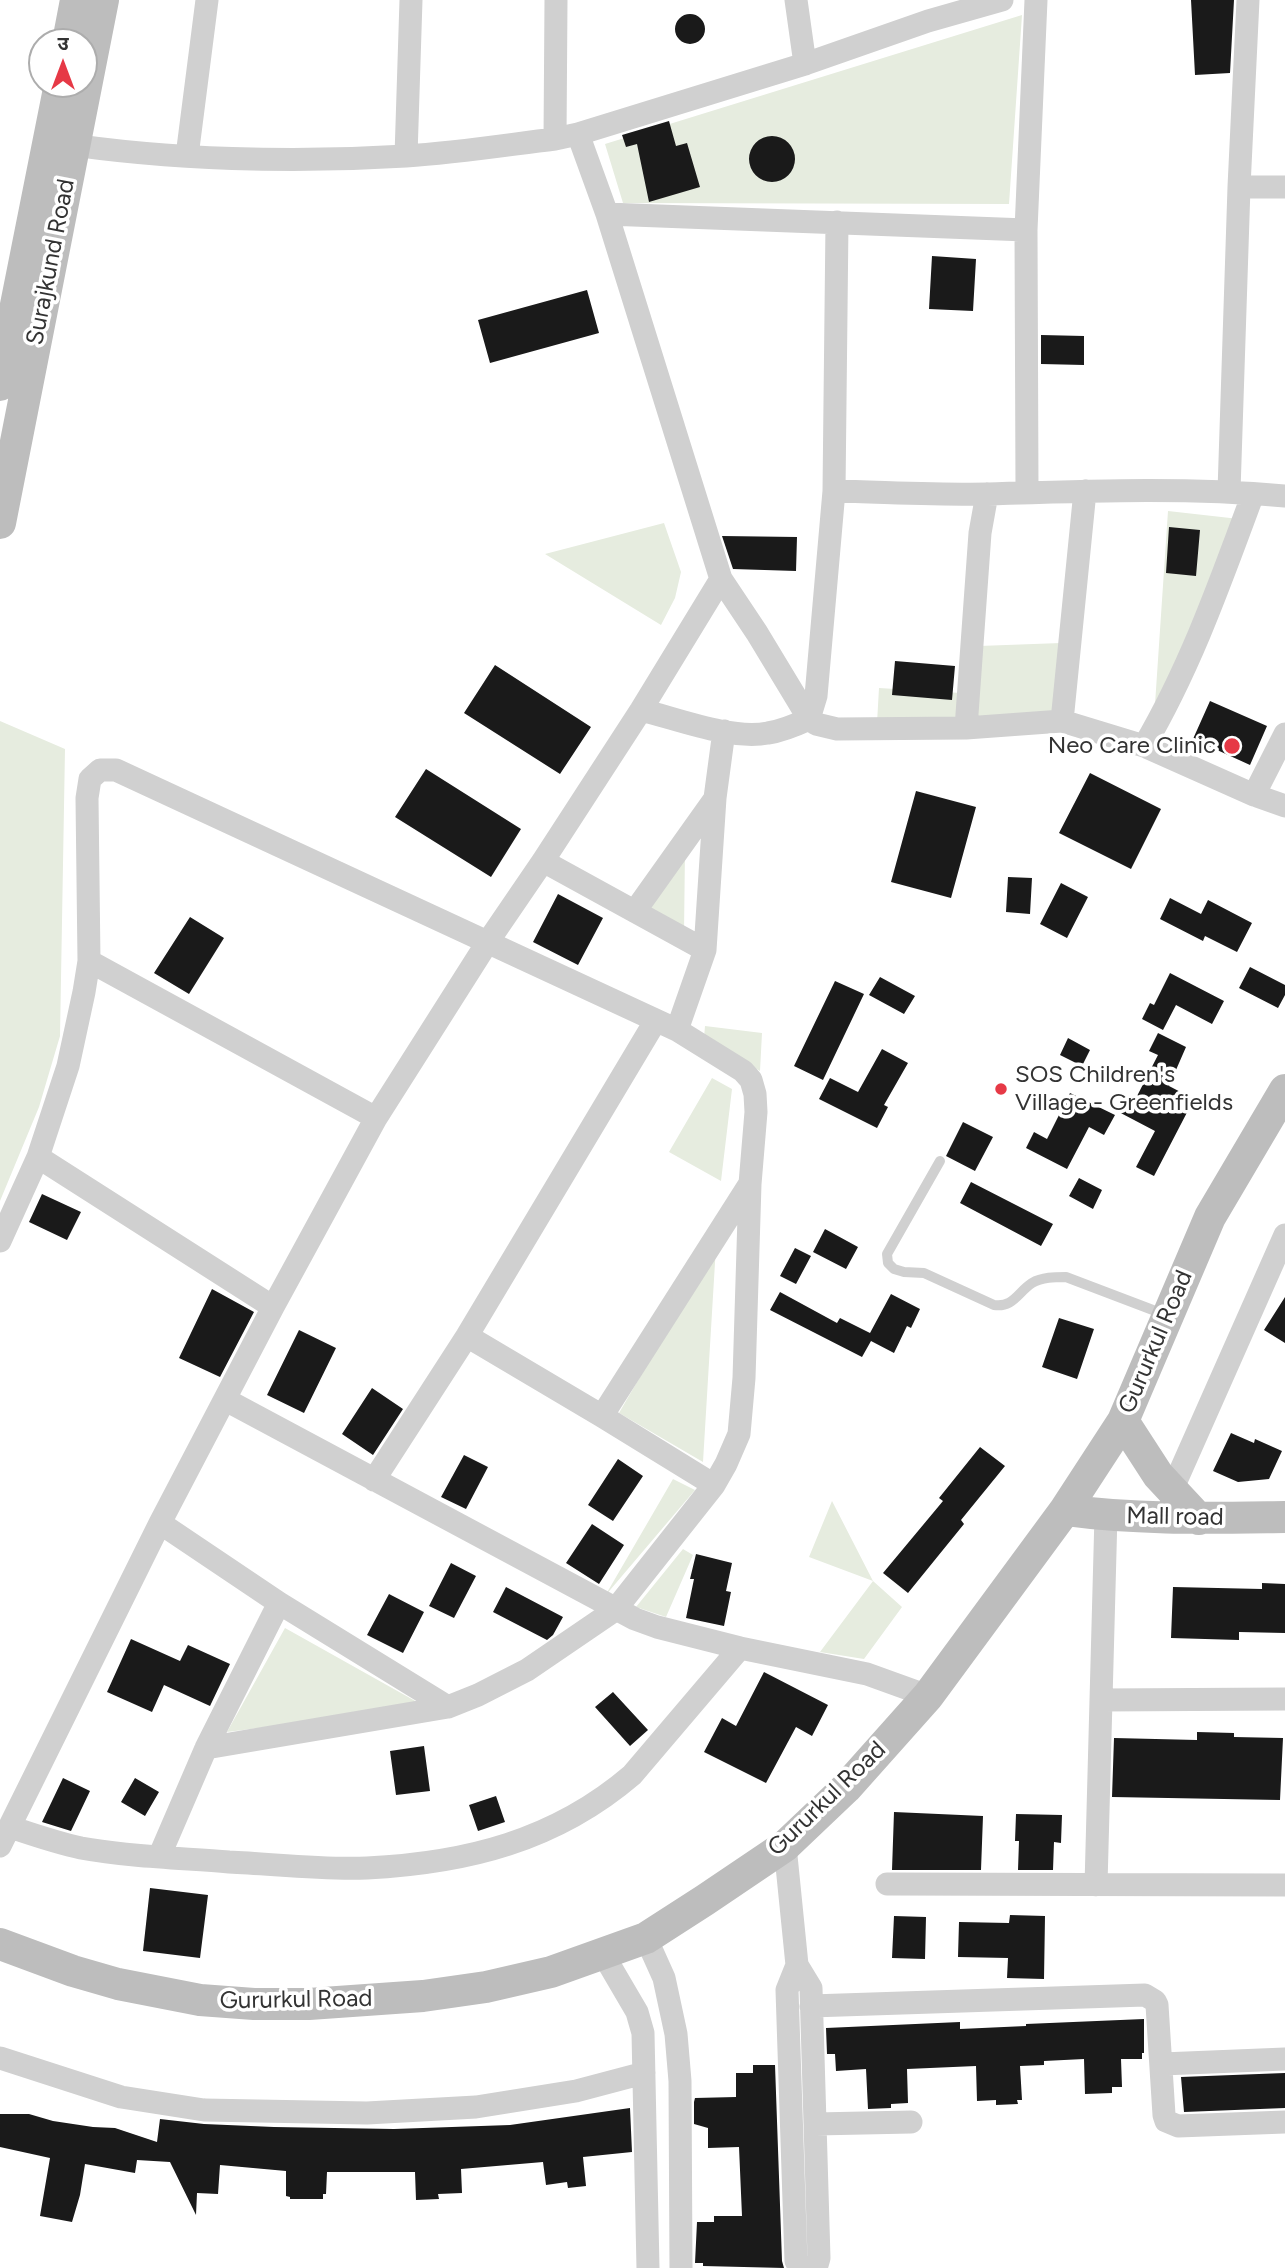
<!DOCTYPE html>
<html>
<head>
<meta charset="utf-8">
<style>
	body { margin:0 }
	#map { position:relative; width:1285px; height:2268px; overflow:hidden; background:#fff; font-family:Figtree,"Noto Sans Devanagari",sans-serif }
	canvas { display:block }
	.north { position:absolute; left:28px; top:28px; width:70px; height:70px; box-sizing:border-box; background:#fff; border:2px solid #adadad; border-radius:50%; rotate:0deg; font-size:19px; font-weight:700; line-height:28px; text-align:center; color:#333 }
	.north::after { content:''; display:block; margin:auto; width:24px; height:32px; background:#e63946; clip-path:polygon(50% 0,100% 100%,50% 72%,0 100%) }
</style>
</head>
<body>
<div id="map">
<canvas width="1285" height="2268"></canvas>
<div class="north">उ</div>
</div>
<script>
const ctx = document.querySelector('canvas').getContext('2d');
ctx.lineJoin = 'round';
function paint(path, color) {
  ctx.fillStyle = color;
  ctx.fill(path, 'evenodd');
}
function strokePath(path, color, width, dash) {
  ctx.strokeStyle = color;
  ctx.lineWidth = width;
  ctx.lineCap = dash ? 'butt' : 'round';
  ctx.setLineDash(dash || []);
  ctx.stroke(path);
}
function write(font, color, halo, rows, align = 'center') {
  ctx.font = font + ' Figtree,sans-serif';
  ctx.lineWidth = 7;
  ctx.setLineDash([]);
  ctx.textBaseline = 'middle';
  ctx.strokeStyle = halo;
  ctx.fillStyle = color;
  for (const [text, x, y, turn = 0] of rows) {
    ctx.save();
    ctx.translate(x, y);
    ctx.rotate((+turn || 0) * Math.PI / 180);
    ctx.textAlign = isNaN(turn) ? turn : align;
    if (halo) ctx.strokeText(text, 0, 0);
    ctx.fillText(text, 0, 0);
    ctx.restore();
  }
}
const green = new Path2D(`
	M1022 15 1009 204 623 203 605 144Z
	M1168 511 1248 520 1153 734Z
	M664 523 681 572 675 598 661 625 545 554Z
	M1061 643 1056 713 877 723 879 688 977 694 979 646Z
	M0 721 65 749 60 1036 39 1107 0 1201Z
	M685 850 684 933 643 913Z
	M705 1026 762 1033 760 1071 704 1038Z
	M712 1078 732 1089 721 1181 669 1152Z
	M716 1246 703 1462 619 1413Z
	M673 1479 695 1490 605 1596Z
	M832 1501 873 1581 902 1607 864 1659 820 1652 873 1581 809 1557Z
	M683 1549 693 1555 666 1617 636 1607Z
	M285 1628 426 1707 227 1732Z`);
const building = new Path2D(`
	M1191 0H1234L1230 73 1195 75Z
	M675 29a15 15 0 1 1 30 0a15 15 0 1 1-30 0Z
	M669 121 676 146 687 143 700 187 649 202 637 144 626 147 622 135Z
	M749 159a23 23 0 1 1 46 0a23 23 0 1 1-46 0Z
	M932 256 976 259 973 311 929 309Z
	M587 290 599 333 490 363 478 320Z
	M1041 335 1084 336V365L1041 364Z
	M1169 527 1200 530 1196 576 1166 573Z
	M722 536 797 537 796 571 733 569Z
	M895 661 955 666 952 700 892 695Z
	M495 665 591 727 560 774 464 713Z
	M1210 701 1267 726 1250 765 1193 739Z
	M426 769 521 829 491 877 395 817Z
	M1090 773 1161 809 1131 869 1059 833Z
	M916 791 976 807 951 898 891 882Z
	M1008 877 1032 878 1030 914 1006 912Z
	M1061 883 1088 897 1067 938 1040 924Z
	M558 894 603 918 578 965 533 942Z
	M1170 898 1201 914 1208 900 1252 923 1237 952 1205 936 1203 941 1160 919Z
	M190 917 224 938 189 994 154 973Z
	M1250 967 1285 985V995L1278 1008 1239 988Z
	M1170 973 1224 1001 1212 1024 1176 1005 1163 1030 1142 1019 1150 1003 1154 1005Z
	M880 977 915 996 904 1014 869 995Z
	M835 981 864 994 823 1080 794 1066Z
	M1158 1033 1186 1047 1169 1086 1194 1099 1154 1176 1136 1167 1155 1131 1115 1110 1123 1094 1135 1100 1158 1055 1149 1051Z
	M1068 1038 1090 1050 1082 1066 1060 1055Z
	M882 1049 908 1063 884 1105 888 1107 877 1128 819 1099 830 1078 858 1092Z
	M1070 1093 1115 1115 1104 1135 1089 1127 1067 1169 1026 1148 1034 1132 1047 1139Z
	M963 1122 993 1137 975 1171 946 1156Z
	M1079 1178 1102 1190 1093 1209 1069 1196Z
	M971 1182 1053 1224 1041 1246 960 1203Z
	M42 1194 81 1212 67 1240 29 1222Z
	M825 1229 858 1247 846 1269 813 1252Z
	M795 1248 811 1256 796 1284 780 1276Z
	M212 1289 254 1312 220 1377 179 1358Z
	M780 1292 837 1323 840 1318 870 1333 891 1294 920 1309 911 1328 907 1326 894 1353 871 1341 862 1357 770 1310Z
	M1285 1297V1343L1264 1330Z
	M1059 1318 1094 1329 1077 1379 1042 1367Z
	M299 1330 336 1348 304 1413 267 1395Z
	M372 1388 403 1409 373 1455 342 1434Z
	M1231 1433 1254 1443 1255 1439 1282 1451 1269 1479 1238 1482 1213 1471Z
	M980 1447 1005 1466 961 1520 964 1524 908 1593 883 1573 943 1501 939 1498Z
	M464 1455 488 1467 466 1509 441 1497Z
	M618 1459 643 1476 613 1521 588 1505Z
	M592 1524 624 1545 599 1584 566 1563Z
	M696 1554 732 1563 726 1591 731 1592 724 1626 686 1618 694 1579H690Z
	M451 1563 476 1576 454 1618 429 1606Z
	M1262 1583 1285 1584V1633L1239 1632V1640L1171 1638 1173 1587 1262 1589Z
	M506 1587 563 1617 553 1635 547 1640 493 1612Z
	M389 1594 424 1612 403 1653 367 1635Z
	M131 1639 180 1661 188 1645 230 1664 210 1706 164 1685 152 1712 107 1692Z
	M764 1672 828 1705 812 1736 796 1727 766 1783 704 1752 722 1718 736 1726Z
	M613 1692 648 1730 630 1746 595 1707Z
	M1197 1732 1234 1733V1737L1283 1738 1280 1800 1112 1797 1114 1738 1197 1740Z
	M424 1746 430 1791 396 1795 390 1751Z
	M63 1778 90 1791 71 1831 42 1822Z
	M135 1778 159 1792 145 1816 121 1802Z
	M496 1796 505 1822 478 1831 469 1805Z
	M894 1812 983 1816 981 1870H892Z
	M1016 1814 1062 1815 1061 1843 1054 1842 1053 1870H1018L1019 1841H1015Z
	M150 1888 208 1895 200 1958 143 1951Z
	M1010 1915 1045 1916 1044 1979 1007 1978 1008 1958 958 1957 959 1922 1009 1923Z
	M894 1916 926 1917 925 1959 892 1958Z
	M1144 2019V2053H1142V2059H1121L1122 2087H1112V2093L1085 2094 1084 2059 1044 2061V2065L1020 2066 1022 2100H1017L1018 2104 996 2105V2100L977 2101 976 2066 907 2069 908 2103 891 2104V2108L868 2109 866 2069 836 2071 835 2054H827L826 2028 960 2022V2029L1026 2026V2024Z
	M753 2065H775L782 2261 784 2268 703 2266V2263H695L697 2222H714V2216H742L739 2147 708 2148V2128L694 2124V2102L695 2098 736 2097V2073H753Z
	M1285 2073V2108L1184 2112 1181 2077Z
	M630 2108 632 2152 583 2157 586 2186 568 2188 567 2182 546 2185 543 2162 461 2169 462 2193 438 2194 439 2199 416 2200 415 2172H327L326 2194H323V2199H290V2197L286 2196V2171L220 2165 218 2194 197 2193 196 2215 170 2162 137 2160 135 2173 85 2164 80 2195 72 2222 40 2216 50 2158 0 2147V2114H29L53 2121 93 2127 115 2128 157 2142 160 2119 204 2124 274 2127 394 2129 510 2125Z`);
const lane = new Path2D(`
	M940 1161 887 1254 888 1263 894 1269 904 1272 924 1273 994 1305C1013 1308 1018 1292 1032 1283 1042 1277 1055 1277 1066 1277L1166 1315`);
const street = new Path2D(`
	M796 0 805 64
	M578 134 607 214 721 579 757 633 809 719 816 724 837 729 966 728 1062 721 1144 746 1254 795 1285 806
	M555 139 556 0
	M59 143C170 160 294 163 406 156 456 153 506 145 555 139L578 134 805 64 928 21 1002 0
	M187 156 207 0
	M406 156 411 0
	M1239 187H1285
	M607 214 1026 230
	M834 491C885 492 936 495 988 494 1087 491 1186 487 1285 496
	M1027 491 1026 230 1036 0
	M1229 491 1239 187 1248 0
	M641 710C678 719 730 740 768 733 782 731 796 725 809 719L816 696 834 491 837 222
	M1062 721 1085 491
	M966 728 980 533 987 494
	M1144 746C1191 666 1221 580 1253 494
	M1254 795 1285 734
	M543 861 705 950
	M635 911 714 800
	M89 961 376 1118
	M677 1030 705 950 715 798 724 731
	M38 1157 273 1307
	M0 1241 38 1157 68 1066 84 992 89 961 87 798 90 779 100 770H116L677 1030 743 1071 751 1080 755 1094 756 1112 750 1184 744 1378 739 1434 726 1464 714 1485 615 1610 527 1670 478 1695 448 1707 206 1748
	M467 1336 602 1416 714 1485
	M226 1400 635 1619 657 1627 740 1648 867 1674 928 1696
	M602 1416 749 1185
	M374 1480 467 1336 656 1020
	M1172 1490 1285 1235
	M160 1523 279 1603 448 1707
	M1101 1700 1285 1699
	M10 1827C34 1835 57 1843 81 1848 130 1857 180 1858 229 1862 275 1864 321 1870 367 1868 466 1863 555 1841 632 1775L740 1648
	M0 1846 160 1523 273 1307 376 1118 487 943 543 861 641 710 721 579
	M785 1846 797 1965 811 1988 819 2258 817 2265 812 2268 799 2266 796 2261 787 1990 797 1965
	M159 1857 206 1748 279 1603
	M887 1884 1285 1885
	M1096 1885 1106 1515
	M646 1938 664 1978 676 2034 680 2081 681 2268
	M603 1954 637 2012 643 2033 648 2268
	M811 2006 1145 1995 1155 2001 1157 2005 1164 2115 1166 2121 1178 2126 1285 2122
	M0 2058 121 2097 204 2110 367 2113 476 2107 576 2091 644 2073
	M1162 2064 1285 2059
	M816 2124 911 2122`);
const secondary = new Path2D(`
	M68 42 76 0
	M0 385 60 84
	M0 523 103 0
	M1123 1421 1158 1475 1199 1519
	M1065 1510C1138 1520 1211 1518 1285 1517
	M0 1944 73 1971 118 1984 200 2000 254 2004H309L423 1996 486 1987 551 1972 646 1938 705 1900 785 1846 846 1788 928 1696 1065 1510 1123 1421 1210 1217 1285 1090`);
const markers = [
	[1232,746,9,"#e63946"],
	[1001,1089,7,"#e63946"]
];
const streetNames = [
	["Surajkund Road",51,262,-79],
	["Gururkul Road",1156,1342,-67],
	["Mall road",1175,1517,1],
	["Gururkul Road",827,1799,-44],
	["Gururkul Road",296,2000,-1]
];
const poiNames = [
	["Neo Care Clinic",1216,746],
	["SOS Children's",1015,1075,"left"],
	["Village - Greenfields",1015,1103,"left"]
];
paint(green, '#e6ecdf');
paint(building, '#1a1a1a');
strokePath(lane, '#d0d0d0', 10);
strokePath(street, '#d0d0d0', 23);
strokePath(secondary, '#bdbdbd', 32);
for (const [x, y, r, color] of markers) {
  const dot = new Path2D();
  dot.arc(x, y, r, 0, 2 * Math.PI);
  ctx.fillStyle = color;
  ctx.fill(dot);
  strokePath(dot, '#fff', 2.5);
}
write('24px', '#333', '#fff', streetNames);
write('24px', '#333', '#fff', poiNames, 'right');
</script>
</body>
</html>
